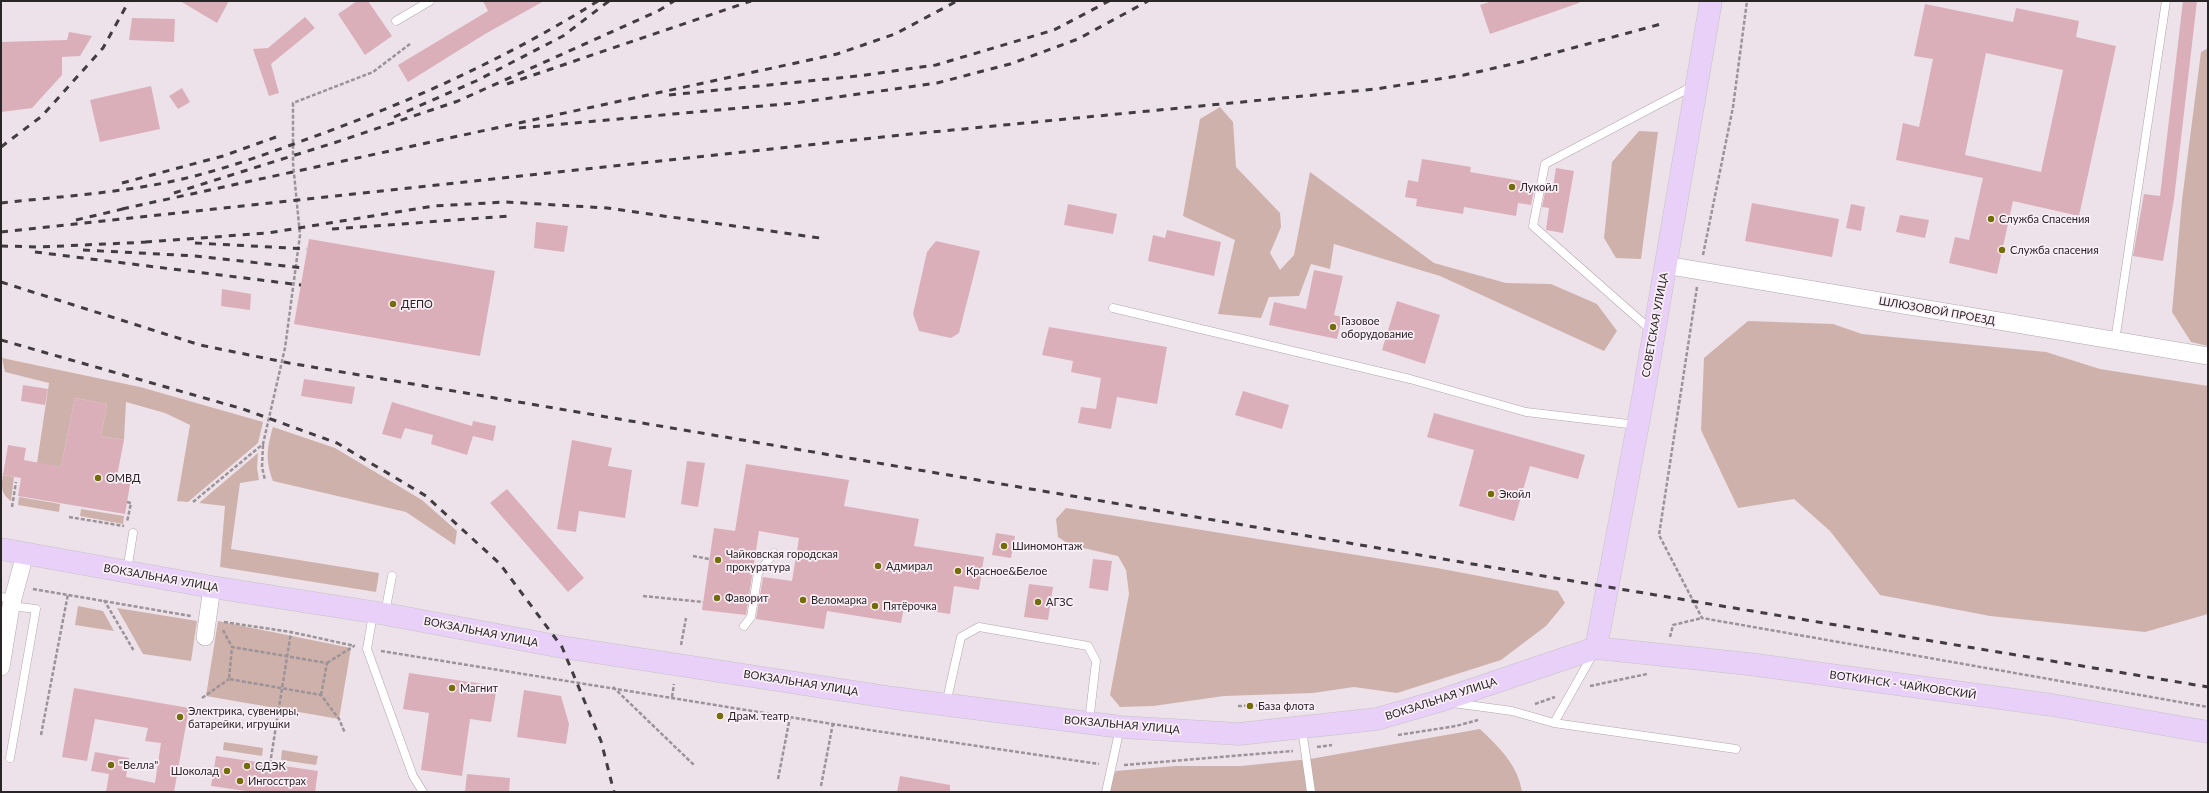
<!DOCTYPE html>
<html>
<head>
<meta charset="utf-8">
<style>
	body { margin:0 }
	#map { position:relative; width:2209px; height:793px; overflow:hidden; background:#ede2e9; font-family:Lato,sans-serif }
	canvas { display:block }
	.frame { position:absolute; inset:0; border:2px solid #292527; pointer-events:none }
</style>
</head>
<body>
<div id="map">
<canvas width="2209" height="793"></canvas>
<div class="frame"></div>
</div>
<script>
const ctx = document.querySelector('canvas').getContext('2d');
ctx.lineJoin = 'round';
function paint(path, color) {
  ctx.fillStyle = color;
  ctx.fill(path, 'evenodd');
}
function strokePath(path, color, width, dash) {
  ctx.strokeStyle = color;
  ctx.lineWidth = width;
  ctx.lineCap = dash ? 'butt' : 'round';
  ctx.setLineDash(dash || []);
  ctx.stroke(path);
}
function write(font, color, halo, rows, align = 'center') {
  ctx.font = font + ' Lato,sans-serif';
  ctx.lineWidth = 3.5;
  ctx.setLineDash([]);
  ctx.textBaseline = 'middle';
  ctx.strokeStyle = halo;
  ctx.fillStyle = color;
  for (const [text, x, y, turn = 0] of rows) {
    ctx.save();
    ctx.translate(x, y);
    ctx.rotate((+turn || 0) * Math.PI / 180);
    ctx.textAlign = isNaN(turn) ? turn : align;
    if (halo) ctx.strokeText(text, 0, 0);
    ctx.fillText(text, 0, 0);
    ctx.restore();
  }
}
const green = new Path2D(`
	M2208 48V346L2191 342 2172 312 2182 200 2201 52Z
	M1220 107 1233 122 1236 167 1280 213 1281 227 1270 253 1280 270 1294 255 1310 172 1434 263 1506 283 1551 284 1597 304 1617 331 1604 351 1440 276 1334 244 1330 269 1311 264 1299 296 1269 297 1261 318 1218 314 1235 240 1183 216 1200 119Z
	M1639 131 1658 132 1641 259 1616 258 1604 238 1612 162Z
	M1748 321 1833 324 1862 334 2046 352 2100 369 2208 386V614L2145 632 1990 616 1880 595 1830 531 1794 499 1738 508 1701 430 1704 358Z
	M2 358 140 387 263 422 258 443 188 502 177 501 190 425 165 413 126 402 124 440 101 436 107 404 75 398 61 467 37 463 49 383 5 372Z
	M273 427 335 448 422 500 457 531 455 545 406 512 273 481C265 460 267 448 273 427Z
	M258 453 257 468 259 480 240 483 231 549 379 573 376 592 220 567 225 506 199 503Z
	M3 475 14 477 11 501C1 494 1 487 3 475Z
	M19 497 60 504 59 512 18 505Z
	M1066 508 1437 568 1558 591 1565 603 1546 626 1501 660 1397 693 1354 687 1313 693 1224 696 1153 706 1120 707 1110 695 1129 594 1126 570 1118 556 1070 545 1058 537 1056 519Z
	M81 509 124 516 123 524 80 516Z
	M78 606 103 611 114 631 75 625Z
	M117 608 197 621 191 661 143 654Z
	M218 621 351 648 339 719 206 696Z
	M1480 729C1499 747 1518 765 1522 792H1110L1113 777 1116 771 1175 766H1241L1310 759Z
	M224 742 263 748 262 756 223 750Z
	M282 750 318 756 316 765 281 760Z`);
const building = new Path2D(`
	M180 1H229L217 23Z
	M357 1H368L392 36 365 55 338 14Z
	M483 1H544L485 34 408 82 398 65 488 11Z
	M1492 1H1579V3L1490 34 1480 5Z
	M2183 1H2197L2174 199 2163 261 2133 256 2144 194 2160 196Z
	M1925 4 2013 22 2016 8 2079 21 2076 37 2116 46 2079 216 2013 201 1997 274 1949 263 1955 237 1969 240 1983 178 1896 160 1903 123 1919 127 1933 59 1914 56ZM1986 53 2063 70 2041 172 1965 155Z
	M305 17 315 28 271 64 279 93 269 96 253 49 268 48Z
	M132 18 175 19 174 42 129 40Z
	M69 32 92 36 80 56 62 57V75L32 108 1 112V42L67 40Z
	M151 86 160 129 100 142 90 100Z
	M182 88 190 102 178 109 169 96Z
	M1422 159 1471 167 1470 172 1522 181 1521 188 1534 190 1531 205 1518 203 1516 216 1464 207 1463 214 1416 206 1417 199 1405 197 1408 180 1418 182Z
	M1556 168 1574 171 1563 233 1546 230 1549 208 1542 207 1545 192 1552 193Z
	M1752 203 1839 219 1832 257 1745 241Z
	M1068 204 1117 214 1113 234 1064 225Z
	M1851 204 1865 207 1861 231 1846 228Z
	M1900 215 1929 220 1925 238 1896 232Z
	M536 222 568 226 564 252 534 248Z
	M1167 230 1221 242 1214 276 1148 261 1153 235 1165 238Z
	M309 239 495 271 480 356 294 324Z
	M936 241 980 251 959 333 951 338 919 331 913 314 927 252Z
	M1314 270 1343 276 1334 315 1342 317 1337 339 1269 325 1274 302 1306 309Z
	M222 289 251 294 250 310 221 306Z
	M1397 301 1440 315 1425 364 1382 350Z
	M1049 327 1167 347 1157 404 1117 397 1111 429 1078 423 1081 407 1096 409 1101 378 1071 372 1073 361 1042 355Z
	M304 379 355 387 352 404 301 396Z
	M23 385 48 389 45 405 21 401Z
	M1243 391 1289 405 1282 429 1235 415Z
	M75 398 107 404 101 436 124 440 117 476 131 479 125 514 18 496 21 478 3 475 8 445 26 448 24 460 61 467Z
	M392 402 472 426 473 421 496 426 493 441 473 436 467 455 431 444 433 435 405 428 401 439 382 434Z
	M1434 413 1585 455 1578 479 1530 466 1514 521 1459 506 1474 450 1427 437Z
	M572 440 612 448 608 466 632 470 625 518 579 511 576 532 557 529Z
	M687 461 705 463 698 507 681 504Z
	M746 464 849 480 844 506 919 519 914 546 984 557 979 590 954 586 950 614 904 607 901 623 827 611 824 629 756 619 763 577 792 581 799 538 759 531 746 615 702 610 714 528 735 531Z
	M507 489 584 578 568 592 490 503Z
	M996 533 1015 536 1011 558 992 555Z
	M1093 559 1112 561 1108 591 1089 588Z
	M1029 584 1053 587 1048 620 1024 617Z
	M409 673 497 686 491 722 470 719 462 776 421 770 429 713 403 709Z
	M74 688 189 708 174 792H106L109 774 91 771 95 752 129 758 126 777 155 783 161 743 145 741 148 728 95 719 87 761 62 757Z
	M524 690 561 696 569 724 566 744 517 737Z
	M216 756 318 771 315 792H253L211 786Z
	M467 774 510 778 509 792H465Z
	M900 776 950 785V792H897Z`);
const path = new Path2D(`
	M1703 255 1733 107 1747 1
	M1697 287 1659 535 1702 618 2208 707
	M263 445 262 467 265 480
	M127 502 131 503 127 522
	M193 502 263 444 285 348 300 235 293 163V103L373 72 410 44
	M12 507 16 482
	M69 517 124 526
	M693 556 709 559
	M33 589 191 616
	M643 596 703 602
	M104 600 134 651
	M224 622 291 632 355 646
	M223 630 232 647
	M1670 637 1673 625 1702 618
	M681 645 686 618
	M381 651 876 731 1099 764
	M327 663 354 646
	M1590 686 1647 674
	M613 687 695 766
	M321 695 327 663 232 647 229 679 321 695 339 719 345 733
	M672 697 674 684
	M202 698 229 679
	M1535 704 1555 697
	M1238 706 1272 705 1273 711
	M41 735 68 594
	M1398 735 1456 726 1478 720
	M1317 747 1332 745
	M270 764 291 632
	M1124 765 1293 751
	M778 779 790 717
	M821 786 833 723`);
const lane = new Path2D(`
	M396 21 430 1
	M1113 308 1410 379 1526 412 1637 425
	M1651 330 1533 226 1545 164 1693 86
	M2115 341 2166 1
	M127 571 133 533
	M1 597 13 599
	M385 613 392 576
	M373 614 367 649 413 776 423 792
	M744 626 751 617 758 573 774 553
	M1453 703 1512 711 1554 723 1736 749
	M946 704 961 637 979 627 1088 646 1096 661 1089 722
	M1554 723 1593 654
	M1302 729 1311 792
	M10 758 36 609 11 606
	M1106 792 1120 728`);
const street = new Path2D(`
	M1665 265 2208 356
	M205 637 212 587
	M1 667 11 606 25 554`);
const primary = new Path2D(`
	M1 549 212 587 385 614 562 647 894 698 1121 727 1239 734 1377 719 1439 701 1596 648 1749 664 2052 705 2208 732
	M1596 648 1642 403 1711 1`);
const rail = new Path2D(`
	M507 84 751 1
	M669 95 858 76 936 65 1054 30 1109 1
	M394 117 476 81 563 36 609 1
	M519 128 795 103 937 83 1010 64 1078 39 1148 1
	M1 147 42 116 103 48 129 1
	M122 183 223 156 276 137
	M174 193 343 140 458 101 658 11 674 1
	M1 203C55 197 116 193 169 182 217 172 264 155 310 138 410 102 507 58 598 1
	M122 209 837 54 895 34 957 1
	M76 220 127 208
	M332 229 510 216
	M1 232 901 135 1376 89 1464 75 1521 62 1661 24
	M145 242 268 233 434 206 506 202 607 208 820 238
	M195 243 307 249
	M1 246 40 247 149 242
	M83 250 195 256 304 268
	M35 252 301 285
	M1 282 200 345 289 363 1608 587 2208 687
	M1 340 243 409 337 443 426 496 500 564 562 647 601 741 614 792`);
const markers = [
	[1512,187,4,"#746c07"],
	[1991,219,4,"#746c07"],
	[2002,250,4,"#746c07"],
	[393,304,4,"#746c07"],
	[1333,327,4,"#746c07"],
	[98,478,4,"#746c07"],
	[1491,494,4,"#746c07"],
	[1004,546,4,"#746c07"],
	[718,560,4,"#746c07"],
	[878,566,4,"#746c07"],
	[958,571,4,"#746c07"],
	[717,598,4,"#746c07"],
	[803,600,4,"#746c07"],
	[1038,602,4,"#746c07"],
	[875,606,4,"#746c07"],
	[452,688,4,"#746c07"],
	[1250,706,4,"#746c07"],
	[720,716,4,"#746c07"],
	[180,717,4,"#746c07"],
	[111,765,4,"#746c07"],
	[247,766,4,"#746c07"],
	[227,771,4,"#746c07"],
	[240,781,4,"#746c07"]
];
const poiNames = [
	["Лукойл",1520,187],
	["Служба Спасения",1999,219],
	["Служба спасения",2010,250],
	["ДЕПО",401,304],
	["Газовое",1341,321],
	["оборудование",1341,334],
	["ОМВД",106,478],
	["Экойл",1499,494],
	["Шиномонтаж",1012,546],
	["Чайковская городская",726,554],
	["прокуратура",726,567],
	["Адмирал",886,566],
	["Красное&Белое",966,571],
	["Фаворит",725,598],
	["Веломарка",811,600],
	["АГЗС",1046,602],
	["Пятёрочка",883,606],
	["Магнит",460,688],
	["База флота",1258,706],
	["Электрика, сувениры,",188,711],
	["батарейки, игрушки",188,724],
	["Драм. театр",728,716],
	["\"Велла\"",119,765],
	["СДЭК",255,766],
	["Шоколад",219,771,"right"],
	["Ингосстрах",248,781]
];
const streetNames = [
	["ШЛЮЗОВОЙ ПРОЕЗД",1937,311,10],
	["СОВЕТСКАЯ УЛИЦА",1655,325,-80],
	["ВОКЗАЛЬНАЯ УЛИЦА",161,578,10],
	["ВОКЗАЛЬНАЯ УЛИЦА",481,632,11],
	["ВОКЗАЛЬНАЯ УЛИЦА",801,683,9],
	["ВОТКИНСК - ЧАЙКОВСКИЙ",1903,685,8],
	["ВОКЗАЛЬНАЯ УЛИЦА",1441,699,-18],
	["ВОКЗАЛЬНАЯ УЛИЦА",1122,725,5]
];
paint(green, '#cfb1ac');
paint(building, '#dbafb9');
strokePath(lane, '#b0a6ac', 9);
strokePath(street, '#b0a6ac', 18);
strokePath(primary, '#c3c2c3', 23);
strokePath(path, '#9b9398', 2.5, [4, 2]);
strokePath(lane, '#fff', 8);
strokePath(street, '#fff', 17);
strokePath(primary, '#e9d0f8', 22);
strokePath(rail, '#413c3f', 3, [7, 7]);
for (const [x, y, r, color] of markers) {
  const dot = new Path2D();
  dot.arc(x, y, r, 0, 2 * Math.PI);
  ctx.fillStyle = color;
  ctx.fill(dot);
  strokePath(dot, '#faeff6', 1.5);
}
write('11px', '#292527', '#faeff6', poiNames, 'left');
write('11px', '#292527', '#faeff6', streetNames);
</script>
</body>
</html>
